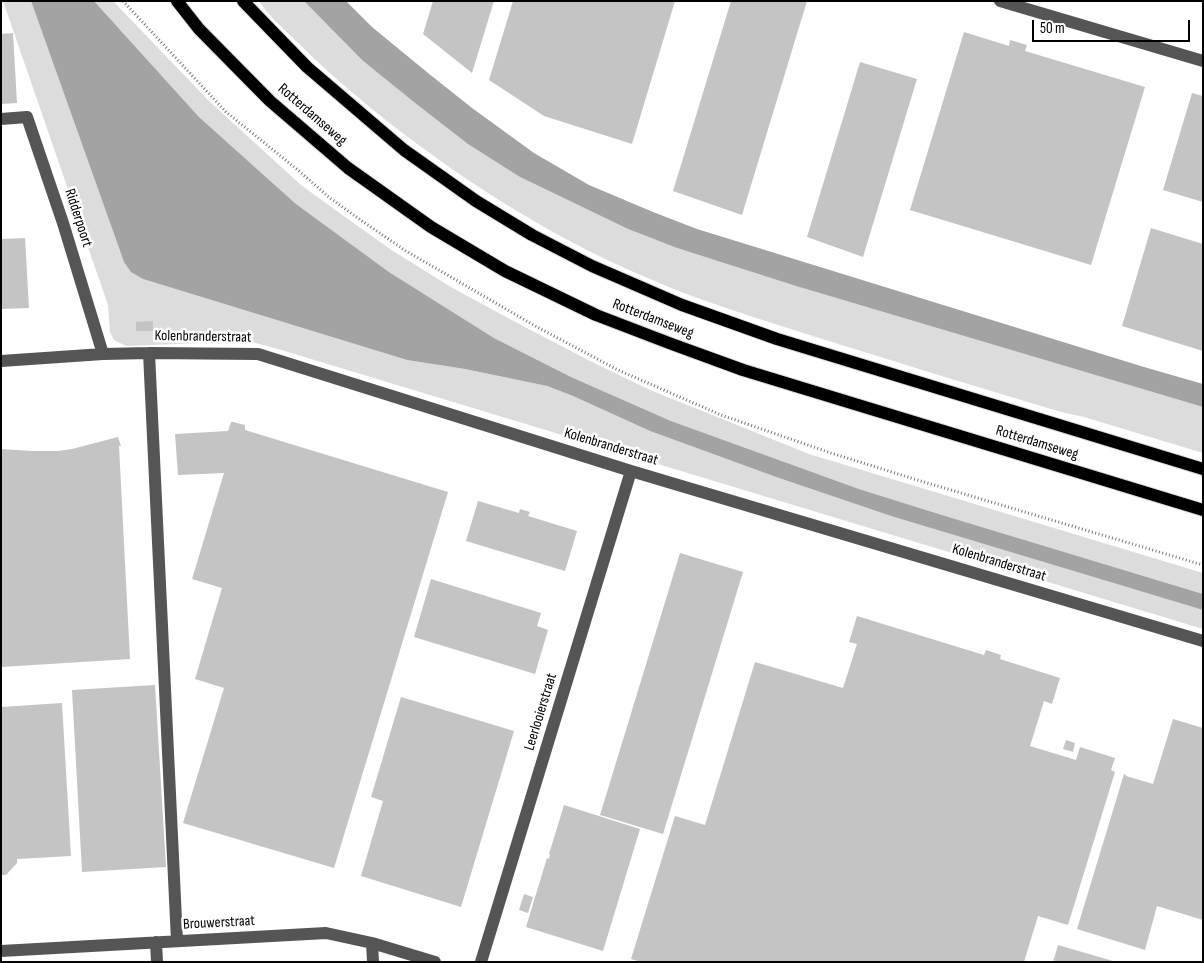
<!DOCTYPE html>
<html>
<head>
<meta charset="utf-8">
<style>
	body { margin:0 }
	#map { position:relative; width:1204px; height:963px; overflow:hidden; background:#fff; font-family:"Sofia Sans Condensed",sans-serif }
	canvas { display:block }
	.frame { position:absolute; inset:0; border:2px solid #000; pointer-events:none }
	.scale { position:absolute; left:1032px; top:20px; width:158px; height:22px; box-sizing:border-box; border:2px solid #000; border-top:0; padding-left:6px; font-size:15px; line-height:18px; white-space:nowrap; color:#000; -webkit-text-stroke:4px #fff; paint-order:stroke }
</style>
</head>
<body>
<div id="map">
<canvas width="1204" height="963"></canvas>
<div class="frame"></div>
<div class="scale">50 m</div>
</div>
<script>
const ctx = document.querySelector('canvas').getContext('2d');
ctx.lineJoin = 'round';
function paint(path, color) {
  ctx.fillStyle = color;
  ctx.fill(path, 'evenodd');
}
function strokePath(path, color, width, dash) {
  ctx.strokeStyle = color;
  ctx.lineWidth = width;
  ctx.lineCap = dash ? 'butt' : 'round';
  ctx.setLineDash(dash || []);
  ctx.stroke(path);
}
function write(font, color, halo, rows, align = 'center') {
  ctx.font = font + ' "Sofia Sans Condensed",sans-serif';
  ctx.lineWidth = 5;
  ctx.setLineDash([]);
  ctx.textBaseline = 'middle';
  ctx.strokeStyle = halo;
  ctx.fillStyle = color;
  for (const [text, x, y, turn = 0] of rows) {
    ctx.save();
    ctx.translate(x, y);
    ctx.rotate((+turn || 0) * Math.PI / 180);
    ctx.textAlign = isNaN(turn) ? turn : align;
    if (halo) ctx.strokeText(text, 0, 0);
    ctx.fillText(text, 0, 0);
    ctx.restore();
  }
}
const green = new Path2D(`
	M3 1H31L124 262 143 279 407 360 465 369 547 386 573 396 650 431 776 477 891 516 1203 610V629L278 349 248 341 126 346 114 340 110 332 108 305Z
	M94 1H113L209 101 301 185 345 217 393 251 451 287 521 325 590 361 650 390 809 454 1203 573V594L942 515 859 489 671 421 571 377 494 338 389 272 296 204 199 117Z
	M259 1H304L362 60 520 177 628 229 677 248 796 286 1203 407V453L1084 417 1061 412C980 388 900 363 819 338 760 319 702 302 645 277 547 235 455 176 372 109 344 86 318 63 293 38 281 26 268 15 259 1Z`);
const water = new Path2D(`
	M31 1H94L199 117 296 204 389 272 494 338 571 377 671 421 859 489 942 515 1203 594V610L891 516 776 477 650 431 573 396 547 386 465 369 407 360 143 279 131 272 124 262Z
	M304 1H346L372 27 428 73 472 108 534 153 589 185 653 212 697 229 1144 367 1203 384V407L796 286 677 248 628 229 520 177 468 144 414 102 362 60Z`);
const building = new Path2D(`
	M433 1H494L472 73 423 34Z
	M513 1H675L632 144 544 116 489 80Z
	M731 1H807L742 215 673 191Z
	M964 32 1009 46 1010 40 1027 45 1025 51 1145 87 1091 265 910 210Z
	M13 33 17 103 1 104V34Z
	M860 62 917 79 863 257 807 237Z
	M1192 93 1203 96V202L1163 190Z
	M1151 228 1203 244V351L1122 326Z
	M25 238 29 308 1 309V239Z
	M153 321V331H136V322Z
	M231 422H233L245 425V430L448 492 334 868 183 823 224 688 195 679 222 588 192 579 224 473 178 475 175 434 228 431Z
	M118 437 121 446H119L130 659 1 667V449L32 451H58L72 449Z
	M478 501 519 513 520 509 530 512 528 516 577 531 565 571 466 541Z
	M680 553 743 572 663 834 600 815Z
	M431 579 541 613 537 626 548 630 535 674 414 637Z
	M857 616 984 655 986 650 1001 655 1000 659 1060 678 1052 704 1044 701 1030 746 1076 760 1080 747 1115 758 1111 770 1115 772 1068 925 1038 916 1024 962H641L631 959 675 816 705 825 755 662 843 688 857 644 849 642Z
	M155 685 166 867 82 872 72 690Z
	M401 697 514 731 461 907 361 876 383 801 371 797Z
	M62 703 71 856 17 859V863L6 875H1V707Z
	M1173 719 1203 728V920L1157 906 1145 950 1077 929 1124 774 1126 775V776L1153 784Z
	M1066 740 1075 743 1073 752 1063 749Z
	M564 805 640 829 603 951 526 927 547 858 549 859 550 855 549 854Z
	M524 894 533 897 528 913 519 910Z
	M1058 945 1113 961V962H1053Z`);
const path = new Path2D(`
	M123 1 226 112 298 170 330 198 362 221 406 251 537 327 618 370 721 415 831 453 914 479 1203 565`);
const minor = new Path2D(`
	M1000 1 1203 61
	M1 119 27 117 63 223 103 354
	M149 353 177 941
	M1 361 103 354 149 353 258 354 631 471 1203 641
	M156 942 157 962
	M372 943 373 962
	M1 951 326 933 372 943 435 962
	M481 962 631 471`);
const major = new Path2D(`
	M177 1 199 29 270 101 348 168 431 227 505 271 596 315 669 343 743 370 1203 510
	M243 1 307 67 404 150 476 201 532 235 592 266 682 305 777 339 1203 469`);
const streetNames = [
	["Rotterdamseweg",312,115,41],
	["Ridderpoort",78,218,72],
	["Rotterdamseweg",653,319,21],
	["Kolenbranderstraat",203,337,1],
	["Rotterdamseweg",1037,443,17],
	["Kolenbranderstraat",611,447,17],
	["Kolenbranderstraat",999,563,17],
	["Leerlooierstraat",541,712,-73],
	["Brouwerstraat",219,923,-3]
];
paint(green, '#dcdcdc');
paint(water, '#a3a3a3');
paint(building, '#c4c4c4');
strokePath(major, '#dbdbdb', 14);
strokePath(path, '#777', 3, [1, 2.5]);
strokePath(minor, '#555', 12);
strokePath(major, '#000', 12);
write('15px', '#000', '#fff', streetNames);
</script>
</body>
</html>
